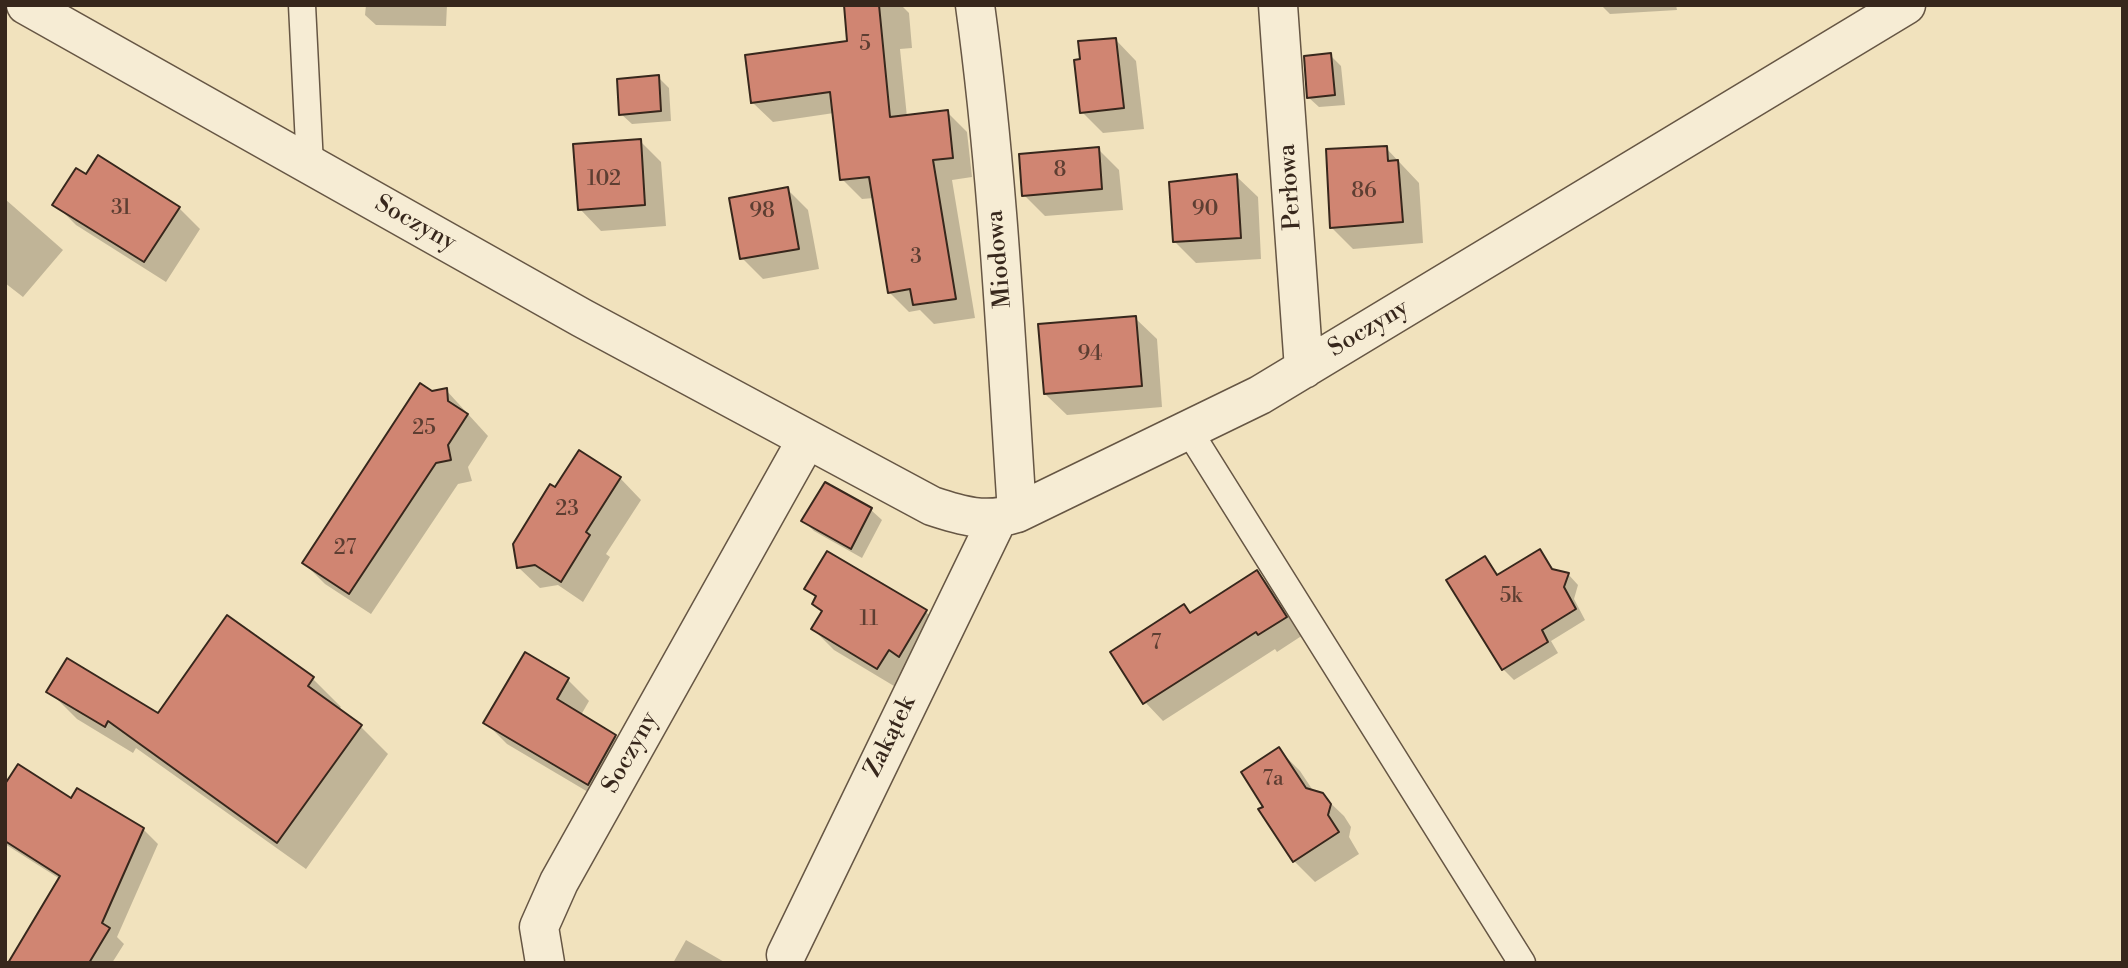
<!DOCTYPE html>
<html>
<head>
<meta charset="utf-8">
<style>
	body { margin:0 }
	#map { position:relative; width:2128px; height:968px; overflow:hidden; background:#f1e2bd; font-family:"Libre Bodoni",serif }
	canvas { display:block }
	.frame { position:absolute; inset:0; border:7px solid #37271c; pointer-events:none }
</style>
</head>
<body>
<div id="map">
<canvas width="2128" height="968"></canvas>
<div class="frame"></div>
</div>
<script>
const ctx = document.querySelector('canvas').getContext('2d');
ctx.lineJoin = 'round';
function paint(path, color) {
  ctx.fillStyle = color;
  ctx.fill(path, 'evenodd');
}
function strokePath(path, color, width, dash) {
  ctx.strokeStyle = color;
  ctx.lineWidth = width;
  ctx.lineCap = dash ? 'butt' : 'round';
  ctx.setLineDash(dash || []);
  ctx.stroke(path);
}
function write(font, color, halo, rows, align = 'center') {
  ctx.font = font + ' "Libre Bodoni",serif';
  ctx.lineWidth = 5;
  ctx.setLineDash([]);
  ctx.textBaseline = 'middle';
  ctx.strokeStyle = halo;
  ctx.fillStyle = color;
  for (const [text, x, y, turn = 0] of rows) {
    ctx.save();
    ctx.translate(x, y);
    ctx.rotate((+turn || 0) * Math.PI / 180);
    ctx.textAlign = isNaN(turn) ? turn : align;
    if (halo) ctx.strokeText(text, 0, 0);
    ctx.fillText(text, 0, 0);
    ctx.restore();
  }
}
const shadow = new Path2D(`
	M366 5H447L446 26 376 25 365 15Z
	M846 5H901L909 13 912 48 900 49 907 117 947 112 967 132 972 177 952 180 975 318 934 324 920 310 909 312 889 292 874 198 862 199 842 179 834 113 773 122 753 103 849 43Z
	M1601 5H1676L1677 10 1610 14Z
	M1115 39 1136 61 1144 129 1103 133 1082 112Z
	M1330 55 1341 66 1345 105 1319 107 1308 97Z
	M658 77 669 88 671 121 632 124 621 114Z
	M640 141 661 162 666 226 601 231 580 209Z
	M1386 148 1419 183 1423 243 1353 249 1331 227Z
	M1098 149 1119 170 1123 210 1045 216 1024 195Z
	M86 176 179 208 200 229 166 282 76 225 55 204Z
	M1236 176 1258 197 1261 259 1196 263 1175 242Z
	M787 189 808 210 819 269 763 279 742 258Z
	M5 199 63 250 23 297 5 283Z
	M1135 318 1157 339 1162 407 1067 415 1045 394Z
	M446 390 488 436 468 467 472 481 458 484 371 614 325 584 304 563 432 393Z
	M620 478 641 500 606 554 610 557 583 602 558 585 540 588 518 567 556 489Z
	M825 485 871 510 882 520 862 558 814 531 804 521Z
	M1539 551 1556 572 1568 574 1578 585 1574 599 1585 620 1551 641 1558 653 1514 680 1503 669 1449 580 1484 558 1499 575Z
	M828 553 926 612 947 633 899 689 834 650 813 629 823 613 814 604 817 599 806 589Z
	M1257 572 1275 590 1303 635 1277 652 1275 649 1163 721 1145 702 1184 606 1192 614Z
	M228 617 313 679 341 707 338 710 360 726 388 754 306 869 136 748 133 753 77 719 49 691 158 715Z
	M568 680 589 701 581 715 615 736 636 757 610 805 507 744 486 723Z
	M1279 750 1300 771 1314 792 1322 795 1344 816 1351 827 1349 837 1359 854 1315 882 1294 861 1265 807Z
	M5 788 71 800 143 829 158 844 117 937 124 944 112 963H28L60 879 5 844Z
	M686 940 726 963H673Z`);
const building = new Path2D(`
	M844 5H879L890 117 948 110 953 158 933 160 956 299 913 305 910 289 888 293 869 177 840 180 830 92 751 103 745 55 847 41Z
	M1116 38 1124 108 1080 113 1074 60 1080 59 1078 41Z
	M1331 53 1335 95 1307 98 1304 56Z
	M659 75 661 111 619 115 617 79Z
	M641 139 645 205 578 210 573 144Z
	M1387 146 1388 161 1398 160 1403 222 1330 228 1326 149Z
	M1099 147 1102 189 1022 196 1019 154Z
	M98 155 180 207 144 262 52 205 76 168 86 174Z
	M1237 174 1241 238 1173 242 1169 182Z
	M788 187 799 249 740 259 729 198Z
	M1136 316 1142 386 1044 394 1038 324Z
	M420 383 432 391 447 388 448 401 468 414 448 445 451 460 436 463 349 594 302 563Z
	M579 450 621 477 586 532 590 535 561 582 535 565 517 568 513 544 550 484 555 487Z
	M825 482 872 508 851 549 801 521Z
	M1540 549 1552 569 1569 573 1564 587 1576 609 1542 630 1548 642 1502 670 1446 580 1485 556 1497 575Z
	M827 551 927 610 899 657 889 650 877 669 811 629 822 611 812 604 816 596 804 589Z
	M1257 570 1287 617 1258 635 1256 632 1143 704 1110 652 1184 604 1190 613Z
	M227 615 314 677 308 686 362 725 277 843 108 721 105 727 46 692 67 658 158 713Z
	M525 652 569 678 557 699 616 735 588 785 483 723Z
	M1279 747 1306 788 1323 793 1331 804 1328 815 1339 832 1293 862 1258 809 1263 807 1241 772Z
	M18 764 71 798 77 788 144 828 102 923 110 928 89 963H8L60 876 5 841V784Z`);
const lane = new Path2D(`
	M302 5 310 165
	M1189 431 1522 963`);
const street = new Path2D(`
	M26 5 582 318 932 506C962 516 986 523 1017 513L1260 395 1906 5
	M975 5C998 173 1006 344 1017 513
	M1278 5 1304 369
	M786 955 997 520
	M545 963 539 927 559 882 807 439`);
const numberNames = [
	["5",865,45],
	["8",1060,171],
	["102",604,180],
	["86",1364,192],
	["31",121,209],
	["90",1205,210],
	["98",762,212],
	["3",916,258],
	["94",1090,355],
	["25",424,429],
	["23",567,510],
	["27",345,549],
	["5k",1511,597],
	["11",869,620],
	["7",1156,644],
	["7a",1273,780]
];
const streetNames = [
	["Perłowa",1291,187,-94],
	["Soczyny",415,224,29],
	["Miodowa",1000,259,-95],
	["Soczyny",1369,329,-31],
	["Zakątek",891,737,-64],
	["Soczyny",631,753,-61]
];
paint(shadow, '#0003');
paint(building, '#d08572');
strokePath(building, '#37271c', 2);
strokePath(lane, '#665644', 29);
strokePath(street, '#665644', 41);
strokePath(lane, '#f6ecd4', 26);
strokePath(street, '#f6ecd4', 38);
write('21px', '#5d3e32', null, numberNames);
write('24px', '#37271c', '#f6ecd4', streetNames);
</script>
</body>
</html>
